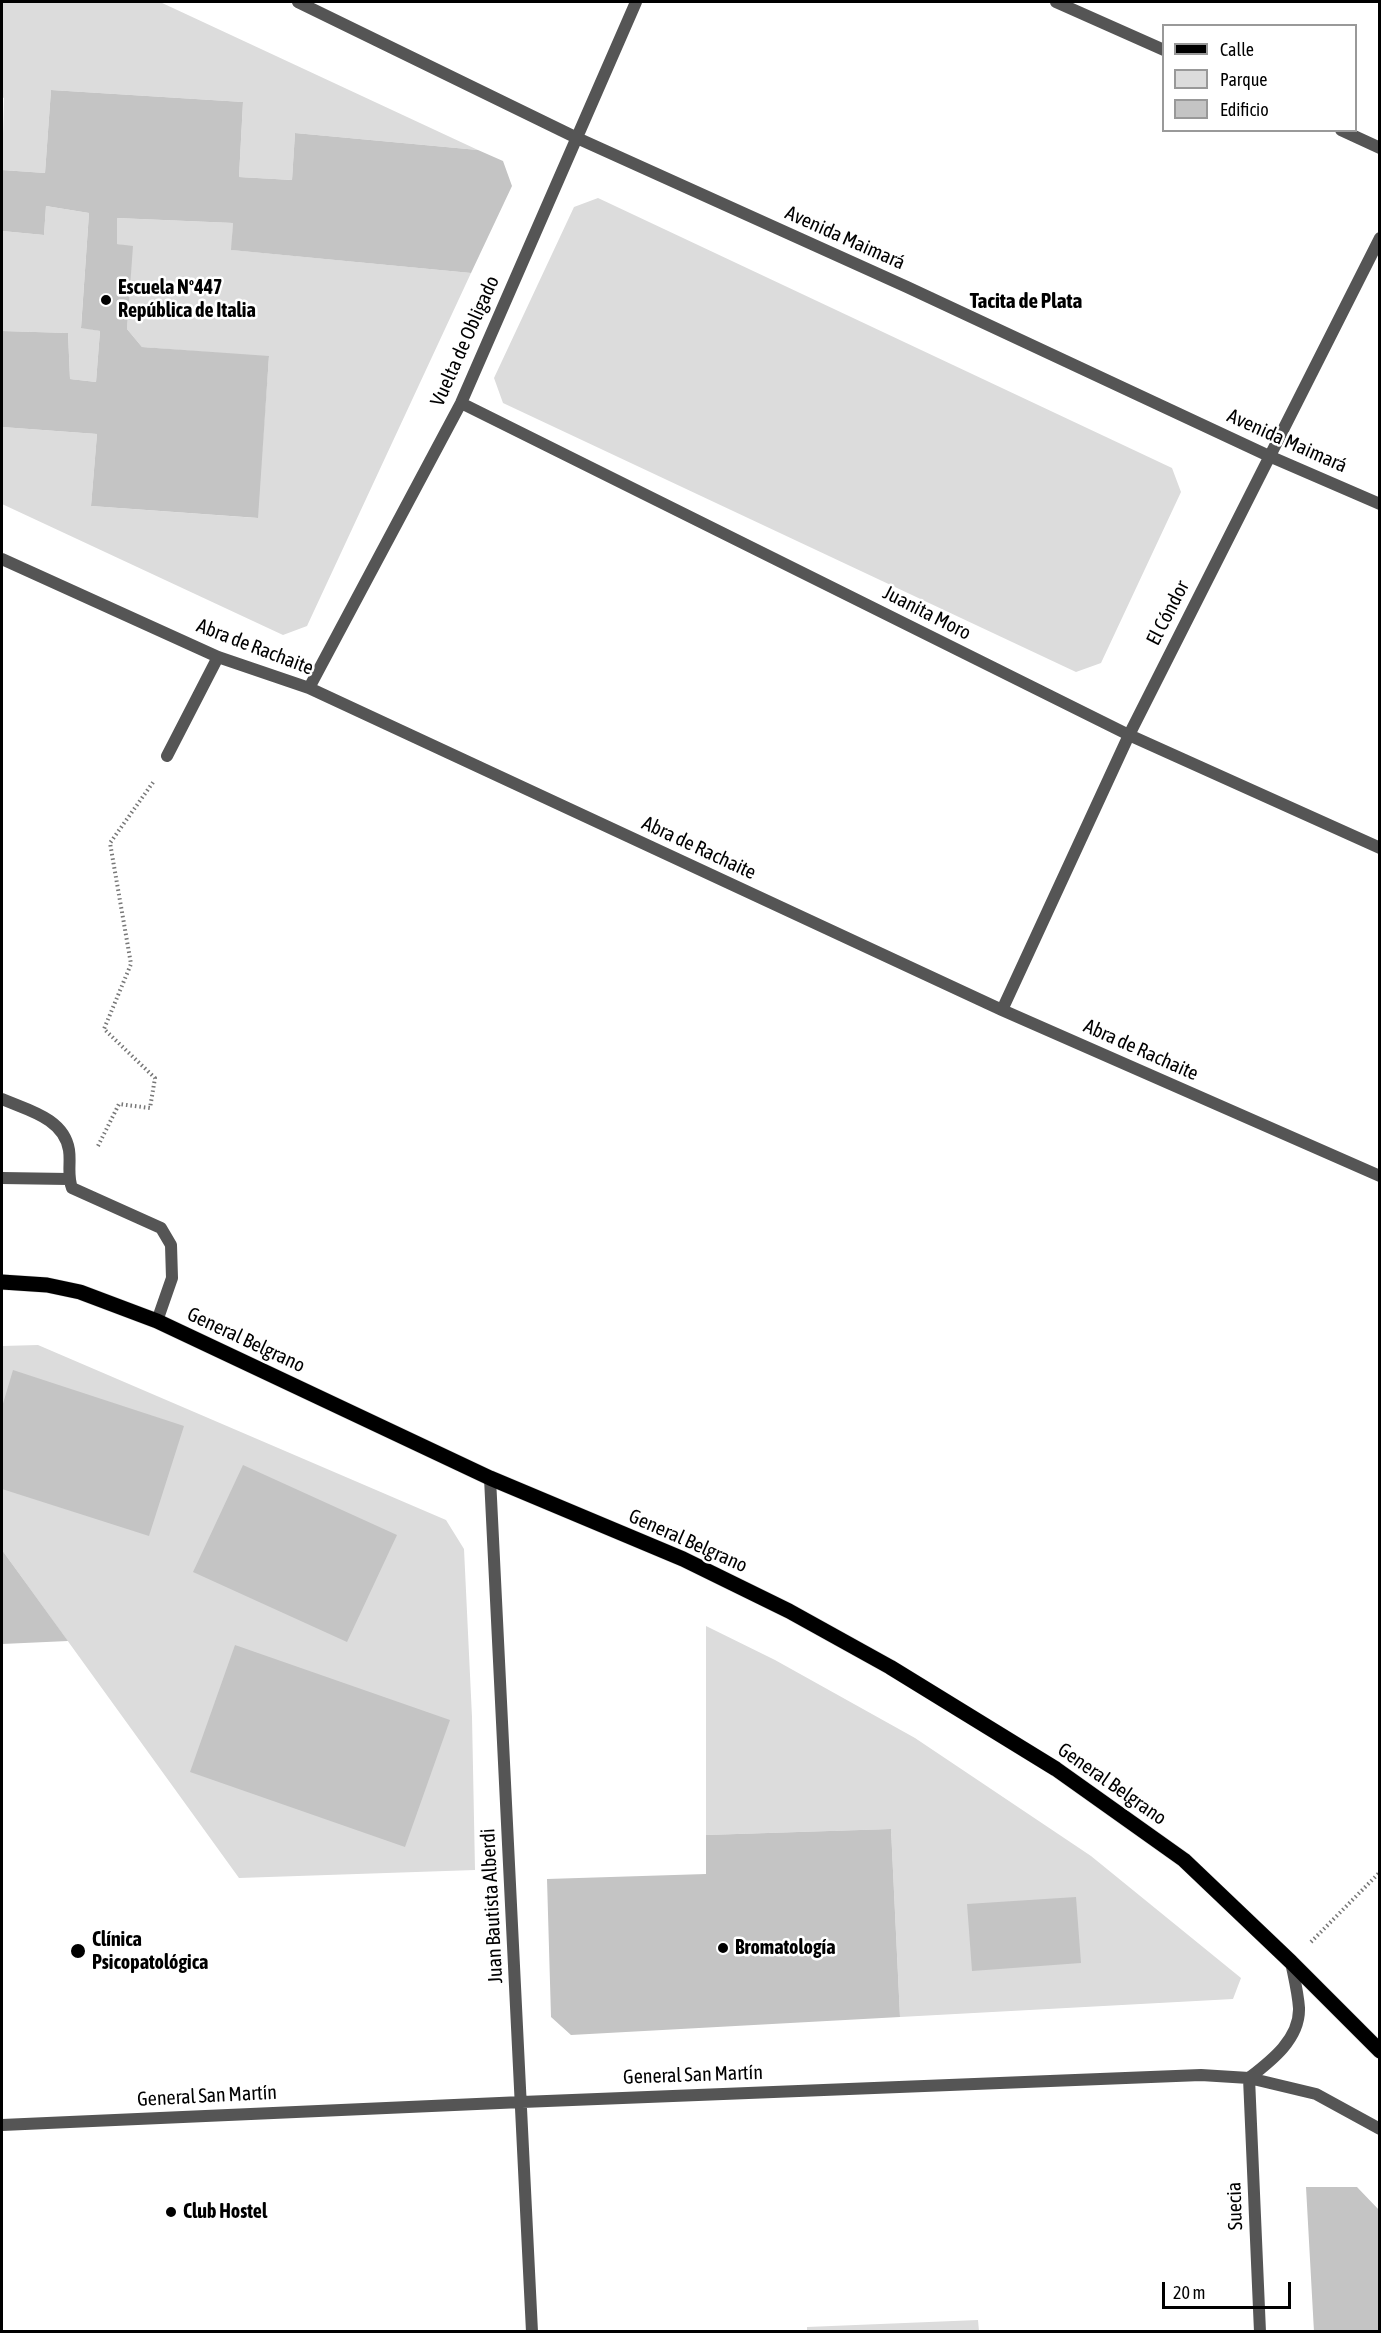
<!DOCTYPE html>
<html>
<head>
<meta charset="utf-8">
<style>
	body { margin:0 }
	#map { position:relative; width:1381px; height:2333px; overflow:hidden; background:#fff; font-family:"Asap Condensed",sans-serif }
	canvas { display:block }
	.frame { position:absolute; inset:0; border:3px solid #000; pointer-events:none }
	.legend { position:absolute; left:1162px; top:24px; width:195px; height:108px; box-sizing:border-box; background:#fff; border:2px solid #999; margin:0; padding:8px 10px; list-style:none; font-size:18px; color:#000 }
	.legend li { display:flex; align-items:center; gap:12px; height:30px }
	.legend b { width:30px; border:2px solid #999 }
	.scale { position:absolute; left:1162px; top:2282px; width:129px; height:27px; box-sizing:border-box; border:3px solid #000; border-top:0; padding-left:8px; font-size:18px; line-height:21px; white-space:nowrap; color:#000; -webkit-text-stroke:4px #fff; paint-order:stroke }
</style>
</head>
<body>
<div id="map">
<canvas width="1381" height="2333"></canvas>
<div class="frame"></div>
<ul class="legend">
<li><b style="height:8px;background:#000"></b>Calle</li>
<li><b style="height:16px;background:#dcdcdc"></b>Parque</li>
<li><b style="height:16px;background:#c4c4c4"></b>Edificio</li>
</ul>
<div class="scale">20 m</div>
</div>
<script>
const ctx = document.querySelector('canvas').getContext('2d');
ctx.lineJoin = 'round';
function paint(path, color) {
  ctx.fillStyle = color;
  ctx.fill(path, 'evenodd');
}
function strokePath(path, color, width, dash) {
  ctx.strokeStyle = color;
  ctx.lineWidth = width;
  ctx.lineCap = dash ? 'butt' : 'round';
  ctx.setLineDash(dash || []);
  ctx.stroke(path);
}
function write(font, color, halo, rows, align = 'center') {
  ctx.font = font + ' "Asap Condensed",sans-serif';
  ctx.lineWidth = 5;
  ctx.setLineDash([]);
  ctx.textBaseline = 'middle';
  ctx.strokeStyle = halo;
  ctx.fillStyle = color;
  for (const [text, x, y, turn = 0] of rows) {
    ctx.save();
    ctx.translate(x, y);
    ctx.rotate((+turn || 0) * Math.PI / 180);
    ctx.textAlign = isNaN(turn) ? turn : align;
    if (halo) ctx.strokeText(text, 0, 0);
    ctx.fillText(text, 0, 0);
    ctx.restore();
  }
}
const green = new Path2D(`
	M2 2H160L478 150 295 133 292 180 239 177 243 102 51 90 45 173 2 170 4 98 2 97Z
	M598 198 1172 468 1181 492 1101 663 1076 672 503 403 494 378 574 207Z
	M46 206 89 213 81 327 100 331 96 382 70 379 68 333 2 331V231L44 235Z
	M117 218 233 223 232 250 471 273 307 626 283 635 2 504V427L97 434 91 506 257 518 269 357 142 347 127 329 132 247 117 244Z
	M38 1345 446 1520 464 1549 472 1717 475 1870 239 1878 2 1550V1346Z
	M706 1626 775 1660 915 1738 1091 1856 1241 1978 1233 1999 900 2017 891 1829 706 1835Z
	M978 2320 979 2331H807V2327Z`);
const building = new Path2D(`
	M51 90 243 102 239 177 292 180 295 133 478 150 503 161 512 186 471 273 231 250 233 223 117 218V244L133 246 127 329 142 347 269 356 258 518 91 506 97 434 2 427V331L68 333 70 379 96 382 100 331 81 328 89 213 46 206 44 235 2 231V170L45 173Z
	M13 1370 184 1426 149 1536 2 1489V1407Z
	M243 1465 397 1535 347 1642 193 1572Z
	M2 1550 68 1641 2 1644Z
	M235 1645 450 1720 405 1847 190 1772Z
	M891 1829 900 2017 571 2035 551 2017 547 1879 706 1874V1835Z
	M1076 1897 1081 1963 972 1971 967 1904Z
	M1306 2187H1357L1380 2211V2332H1314Z`);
const path = new Path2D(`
	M98 1146 119 1104 150 1108 155 1078 104 1029 131 964 110 843 154 781
	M1311 1942 1380 1872`);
const lane = new Path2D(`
	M2 1099C27 1110 64 1118 69 1150 71 1163 67 1175 72 1188L161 1228 171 1245 172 1278 157 1321
	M2 1178 68 1179`);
const street = new Path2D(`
	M298 2 577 138 907 287 1269 456 1380 504
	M1056 2 1164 50
	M1341 130 1380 148
	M461 403 1129 735 1380 848
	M2 559 218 657 309 688 1002 1010 1380 1176
	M309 688 461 403 636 2
	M167 756 218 657
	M1002 1010 1129 735 1380 238
	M490 1478 532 2332
	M1249 2078 1260 2332
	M1249 2078C1271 2061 1300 2039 1299 2008 1298 1993 1294 1977 1291 1962
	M2 2125 522 2102 1201 2075 1249 2078 1316 2094 1380 2129`);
const primary = new Path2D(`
	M2 1282 47 1285 80 1292 157 1321 490 1478 683 1559 789 1611 890 1667 1056 1769 1184 1860 1291 1962 1380 2051`);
const markers = [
	[106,300,6,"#000"],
	[723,1948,6,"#000"],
	[78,1951,8,"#000"],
	[171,2212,6,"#000"]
];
const streetNames = [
	["Avenida Maimará",845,238,24],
	["Vuelta de Obligado",465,341,-66],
	["Avenida Maimará",1287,441,24],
	["Juanita Moro",927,613,27],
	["El Cóndor",1168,613,-63],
	["Abra de Rachaite",255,647,21],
	["Abra de Rachaite",699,848,25],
	["Abra de Rachaite",1141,1050,24],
	["General Belgrano",246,1340,25],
	["General Belgrano",688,1541,24],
	["General Belgrano",1112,1784,35],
	["Juan Bautista Alberdi",492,1906,-93],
	["General San Martín",693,2075,-2],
	["General San Martín",207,2096,-3],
	["Suecia",1235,2206,-92]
];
const poiNames = [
	["Escuela Nº447",118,288],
	["República de Italia",118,311],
	["Clínica",92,1940],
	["Psicopatológica",92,1963],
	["Bromatología",735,1948],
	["Club Hostel",183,2212]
];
const neighbourhoodNames = [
	["Tacita de Plata",1026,301]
];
paint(green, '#dcdcdc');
paint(building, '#c4c4c4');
strokePath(primary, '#dbdbdb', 16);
strokePath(path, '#777', 4, [1.5, 3]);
strokePath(lane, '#555', 12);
strokePath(street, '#555', 12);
strokePath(primary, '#000', 15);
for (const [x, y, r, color] of markers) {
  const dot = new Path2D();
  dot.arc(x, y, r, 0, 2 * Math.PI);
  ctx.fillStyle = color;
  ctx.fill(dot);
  strokePath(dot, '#fff', 2);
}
write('20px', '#000', '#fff', streetNames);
write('bold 20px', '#000', '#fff', poiNames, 'left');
write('bold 21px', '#000', '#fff', neighbourhoodNames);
</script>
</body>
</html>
